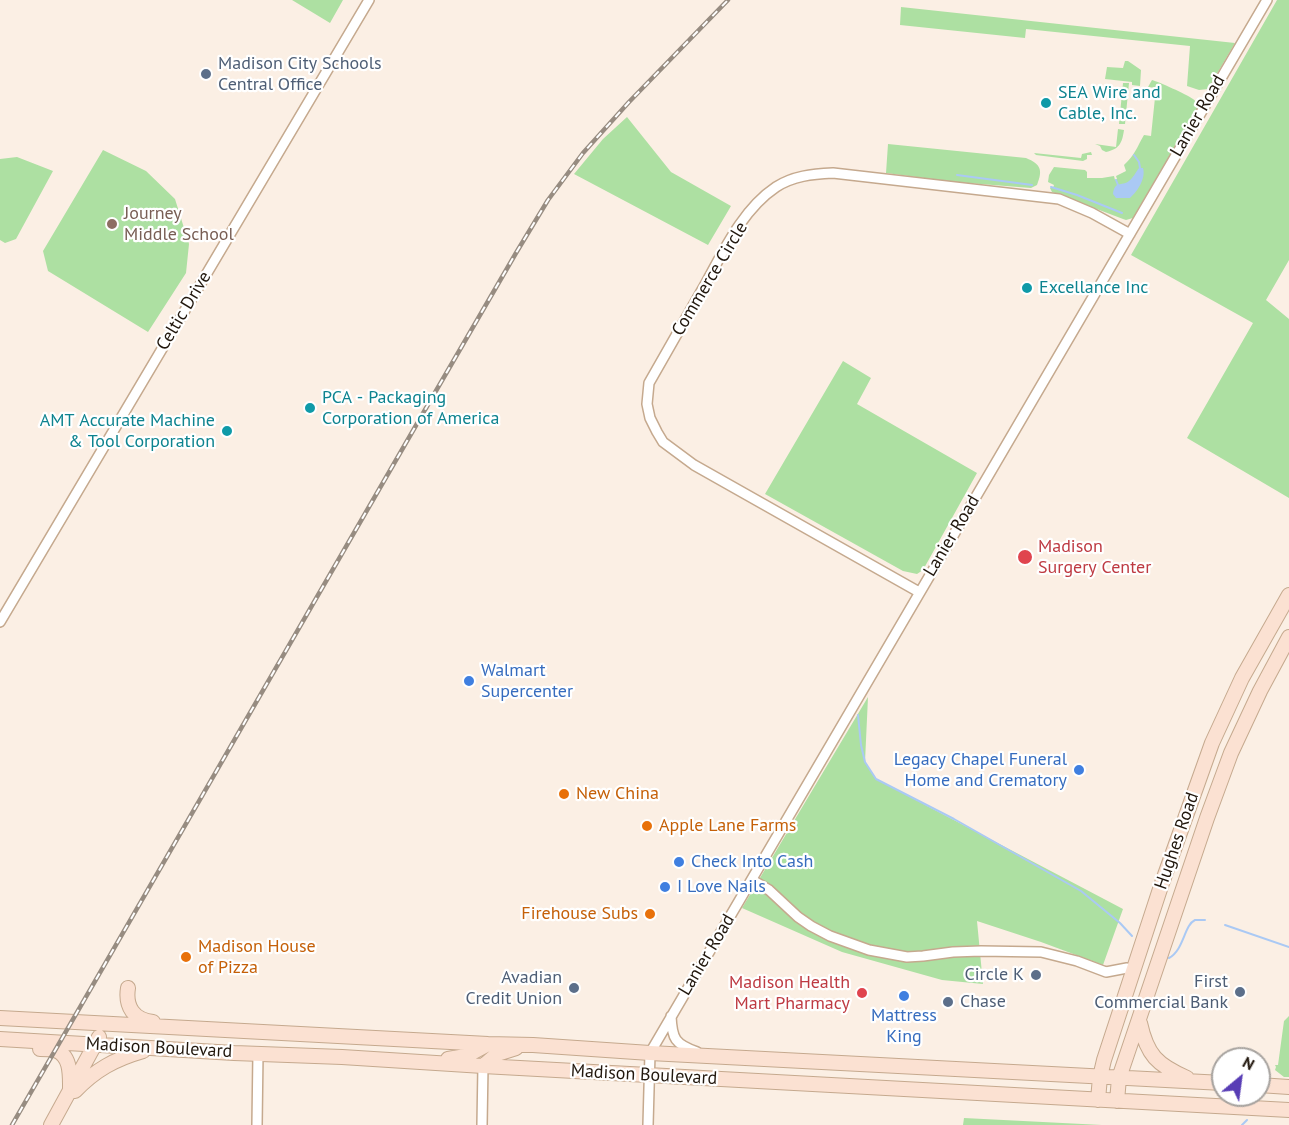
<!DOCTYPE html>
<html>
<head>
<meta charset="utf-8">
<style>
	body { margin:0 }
	#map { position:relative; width:1289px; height:1125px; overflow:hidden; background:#fbefe4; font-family:"PT Sans",sans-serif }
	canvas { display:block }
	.north { position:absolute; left:1211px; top:1047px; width:60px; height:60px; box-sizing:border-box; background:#fff; border:2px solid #a6a29e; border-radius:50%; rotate:29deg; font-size:16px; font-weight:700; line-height:24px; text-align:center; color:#21170d }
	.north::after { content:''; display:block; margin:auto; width:21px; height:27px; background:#583db5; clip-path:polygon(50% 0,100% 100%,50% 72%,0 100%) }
</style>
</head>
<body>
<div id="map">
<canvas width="1289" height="1125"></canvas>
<div class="north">N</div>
</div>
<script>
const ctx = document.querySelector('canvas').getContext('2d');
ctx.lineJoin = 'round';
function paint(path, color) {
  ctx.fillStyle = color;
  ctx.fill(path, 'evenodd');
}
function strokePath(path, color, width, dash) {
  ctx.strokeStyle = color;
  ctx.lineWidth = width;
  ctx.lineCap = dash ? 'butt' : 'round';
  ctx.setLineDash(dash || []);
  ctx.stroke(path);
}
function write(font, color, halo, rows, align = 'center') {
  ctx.font = font + ' "PT Sans",sans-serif';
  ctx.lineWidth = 4.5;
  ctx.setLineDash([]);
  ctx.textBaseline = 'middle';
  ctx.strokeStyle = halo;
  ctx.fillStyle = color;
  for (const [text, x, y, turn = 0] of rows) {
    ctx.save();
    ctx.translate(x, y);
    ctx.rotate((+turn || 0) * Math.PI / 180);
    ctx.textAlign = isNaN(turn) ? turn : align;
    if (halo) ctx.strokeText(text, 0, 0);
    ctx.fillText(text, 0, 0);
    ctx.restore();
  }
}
const green = new Path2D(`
	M292 0H343L330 23Z
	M1277 0H1289V260L1266 300 1289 319V498L1187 438 1253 323 1131 255Z
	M901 7 1235 43 1208 89 1199 90 1187 86 1190 46 1026 29 1025 38 900 25Z
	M1125 61H1128L1141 70 1140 86 1132 85V82L1105 79 1107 67 1123 68Z
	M1152 80C1159 82 1186 94 1193 99 1197 102 1196 103 1198 107L1133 218 1126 220 1123 219 1052 192 1048 184 1050 188H1053L1054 185 1048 182 1049 175 1054 167 1085 170 1087 172V178H1102L1114 176 1115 180 1117 179 1116 176 1126 171 1124 165C1135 155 1137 147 1144 135L1151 136 1156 88 1148 87Z
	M1123 83H1129L1125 124H1119Z
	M627 117 671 172 731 206 708 245 574 174 603 139Z
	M1118 129 1124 130C1122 144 1119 149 1106 152L1102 150 1100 146 1095 144 1116 147Z
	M888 144 1026 158C1041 164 1043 170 1037 185L1031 188 955 182 886 173Z
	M103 150 146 171 175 199 189 244 186 273 148 332 48 271 43 251Z
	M1091 152 1092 155H1087V159L1083 161 1036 155 1034 153 1081 158 1082 154Z
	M17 157 53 171 16 239 5 243 0 240V159Z
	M843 361 871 378 857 404 977 473 923 570 917 574 903 571 765 494Z
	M868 697 865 762 876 779 1123 909 1103 965 1041 942 977 921 983 984 942 980 842 952 742 908Z
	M1289 1016V1077H1284L1275 1070 1276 1067 1275 1065H1278L1284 1021Z
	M964 1118 1102 1125H963Z`);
const water = new Path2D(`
	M1139 168H1143C1146 178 1138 191 1130 198H1116L1113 194C1115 180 1121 187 1129 181 1133 178 1136 172 1139 168Z`);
const stream = new Path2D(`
	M1134 155 1139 162 1140 168
	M957 175 1032 185
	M1116 180 1118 185
	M1051 187 1077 195 1122 213
	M858 715 861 745 865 762 876 779 954 819 1081 891 1120 923 1132 936
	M1225 925 1289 947
	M1169 958C1184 950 1184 925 1195 920 1197 920 1203 920 1205 920
	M1242 1125 1247 1120`);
const street = new Path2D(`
	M919 592 694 465 663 442 657 432 650 418 647 404 649 383C668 350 687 316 706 283 724 250 743 209 776 187 793 176 812 174 833 173L1059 199 1092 213 1130 234
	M0 622 369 0
	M752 880 769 890 798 917 811 926 830 936 869 950 907 957 923 956 953 952 981 951 1041 952 1077 961 1106 972 1127 968
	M671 1016C672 1039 675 1044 697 1052
	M257 1125 258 1053
	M482 1125 483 1066
	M648 1125 650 1053 1267 0`);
const secondary = new Path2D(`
	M128 988C125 1007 134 1020 153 1022
	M0 1018 488 1044 533 1045 650 1053 1223 1083
	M1140 1023C1147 1055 1157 1065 1187 1078
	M0 1039 234 1053 342 1057 483 1066 1289 1110
	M40 1049C45 1049 51 1049 55 1050 71 1055 70 1075 70 1088
	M448 1059 466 1056 488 1044
	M483 1066 497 1054 516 1048
	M1259 1085 1289 1087
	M75 1091C95 1070 115 1059 143 1051
	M1098 1100 1100 1077 1104 1060 1161 886 1212 743 1242 678 1289 595
	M1117 1101 1119 1078 1207 818 1231 753 1260 691 1289 637
	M51 1125 99 1037`);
const rail = new Path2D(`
	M12 1125 433 396 516 253 548 200 583 153 629 102 728 0`);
const markers = [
	[206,74,6,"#5c6f8a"],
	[1046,103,6,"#0f9aa8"],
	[112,224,6,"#8d6e63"],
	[1027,288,6,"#0f9aa8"],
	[310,408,6,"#0f9aa8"],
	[227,431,6,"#0f9aa8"],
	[1025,557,8,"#e0444e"],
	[469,681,6,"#3f7fe0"],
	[1079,770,6,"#3f7fe0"],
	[564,794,6,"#e8710a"],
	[647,826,6,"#e8710a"],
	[679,862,6,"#3f7fe0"],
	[665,887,6,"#3f7fe0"],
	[650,914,6,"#e8710a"],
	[186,957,6,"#e8710a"],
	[1036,975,6,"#5c6f8a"],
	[574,988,6,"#5c6f8a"],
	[1240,992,6,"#5c6f8a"],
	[862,993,6,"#e0444e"],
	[904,996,6,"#3f7fe0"],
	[948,1002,6,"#5c6f8a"]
];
const serviceNames = [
	["Madison City Schools",218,64,"left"],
	["Central Office",218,85,"left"],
	["Circle K",1024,975],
	["Avadian",562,978],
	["Credit Union",562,999],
	["First",1228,982],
	["Commercial Bank",1228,1003],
	["Chase",960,1002,"left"]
];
const cultureNames = [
	["SEA Wire and",1058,93],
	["Cable, Inc.",1058,114],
	["Excellance Inc",1039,288],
	["PCA - Packaging",322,398],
	["Corporation of America",322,419],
	["AMT Accurate Machine",215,421,"right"],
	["& Tool Corporation",215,442,"right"]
];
const streetNames = [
	["Lanier Road",1198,116,-60],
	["Commerce Circle",710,279,-59],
	["Celtic Drive",184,311,-59],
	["Lanier Road",952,536,-59],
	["Hughes Road",1177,841,-71],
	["Lanier Road",707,955,-59],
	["Madison Boulevard",159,1048,3],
	["Madison Boulevard",644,1075,3]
];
const educationNames = [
	["Journey",124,214],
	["Middle School",124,235]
];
const healthNames = [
	["Madison",1038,547],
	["Surgery Center",1038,568],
	["Madison Health",850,983,"right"],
	["Mart Pharmacy",850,1004,"right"]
];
const shopNames = [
	["Walmart",481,671],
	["Supercenter",481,692],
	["Legacy Chapel Funeral",1067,760,"right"],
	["Home and Crematory",1067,781,"right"],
	["Check Into Cash",691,862],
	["I Love Nails",677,887],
	["Mattress",904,1016,"center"],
	["King",904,1037,"center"]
];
const foodNames = [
	["New China",576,794],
	["Apple Lane Farms",659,826],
	["Firehouse Subs",638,914,"right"],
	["Madison House",198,947],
	["of Pizza",198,968]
];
paint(green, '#ade0a2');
paint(water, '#aac9f4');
strokePath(stream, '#aac9f4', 2);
strokePath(street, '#c5a98e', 12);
strokePath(secondary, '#c5a98e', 16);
strokePath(street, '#fff', 9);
strokePath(secondary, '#fbe1d2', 14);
strokePath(rail, '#978c81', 4.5);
strokePath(rail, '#fff', 2, [7]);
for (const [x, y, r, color] of markers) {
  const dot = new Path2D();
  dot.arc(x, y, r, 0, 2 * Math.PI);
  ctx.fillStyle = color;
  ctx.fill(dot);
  strokePath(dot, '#fff', 2);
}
write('18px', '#4e5e75', '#fff', serviceNames, 'right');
write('18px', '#0d838f', '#fff', cultureNames, 'left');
write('18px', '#21170d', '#fff', streetNames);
write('18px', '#785e54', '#fff', educationNames, 'left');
write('18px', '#be3a42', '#fff', healthNames, 'left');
write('18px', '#366cbe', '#fff', shopNames, 'left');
write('18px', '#c56008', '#fff', foodNames, 'left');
</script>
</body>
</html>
